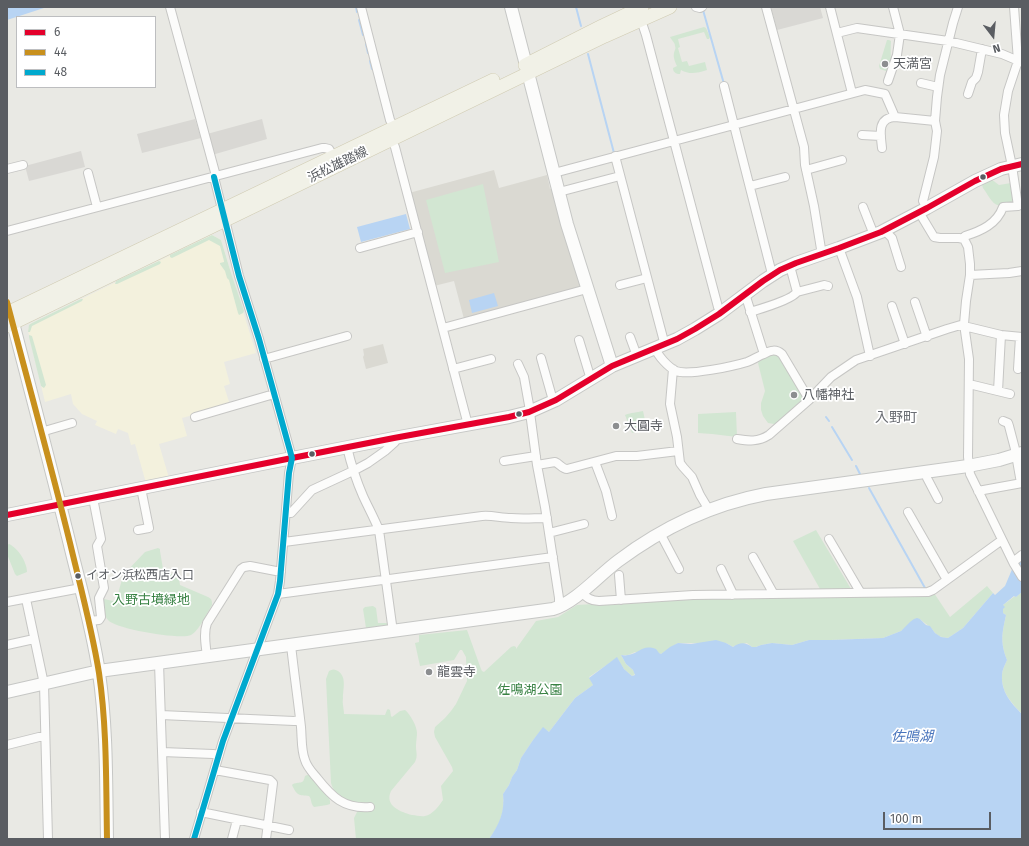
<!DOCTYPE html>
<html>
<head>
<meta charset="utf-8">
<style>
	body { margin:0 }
	#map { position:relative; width:1029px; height:846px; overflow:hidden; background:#e9e9e4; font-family:"Fira Sans",sans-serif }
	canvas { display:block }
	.frame { position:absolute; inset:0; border:8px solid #5a5d62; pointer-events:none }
	.legend { position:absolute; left:16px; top:16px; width:140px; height:72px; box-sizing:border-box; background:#fff; border:1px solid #bdbec0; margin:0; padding:5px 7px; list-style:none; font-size:12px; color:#5a5d62 }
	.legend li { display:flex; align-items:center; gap:8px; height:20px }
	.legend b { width:20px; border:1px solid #bdbec0 }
	.north { position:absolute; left:973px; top:16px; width:40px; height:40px; -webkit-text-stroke:3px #fff; paint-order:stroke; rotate:164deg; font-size:11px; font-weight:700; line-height:16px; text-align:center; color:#5a5d62 }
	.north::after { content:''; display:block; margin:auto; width:14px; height:18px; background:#5a5d62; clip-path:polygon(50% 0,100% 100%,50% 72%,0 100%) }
	.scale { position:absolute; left:883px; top:812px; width:108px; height:18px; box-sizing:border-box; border:2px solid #5a5d62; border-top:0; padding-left:5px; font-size:12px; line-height:14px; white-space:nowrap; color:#5a5d62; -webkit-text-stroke:3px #fff; paint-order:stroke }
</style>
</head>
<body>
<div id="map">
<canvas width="1029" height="846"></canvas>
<div class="frame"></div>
<ul class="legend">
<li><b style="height:5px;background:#e4002b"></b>6</li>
<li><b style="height:5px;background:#c8901d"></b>44</li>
<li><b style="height:5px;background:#00a9ce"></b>48</li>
</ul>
<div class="north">N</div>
<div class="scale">100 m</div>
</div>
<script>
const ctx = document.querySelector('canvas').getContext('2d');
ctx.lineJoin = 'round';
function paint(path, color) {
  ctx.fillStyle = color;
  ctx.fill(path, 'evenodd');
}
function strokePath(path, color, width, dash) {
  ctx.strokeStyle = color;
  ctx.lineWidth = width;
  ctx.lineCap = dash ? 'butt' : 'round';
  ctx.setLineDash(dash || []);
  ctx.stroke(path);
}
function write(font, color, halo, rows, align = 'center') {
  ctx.font = font + ' "Fira Sans","Noto Sans JP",sans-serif';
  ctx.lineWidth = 3.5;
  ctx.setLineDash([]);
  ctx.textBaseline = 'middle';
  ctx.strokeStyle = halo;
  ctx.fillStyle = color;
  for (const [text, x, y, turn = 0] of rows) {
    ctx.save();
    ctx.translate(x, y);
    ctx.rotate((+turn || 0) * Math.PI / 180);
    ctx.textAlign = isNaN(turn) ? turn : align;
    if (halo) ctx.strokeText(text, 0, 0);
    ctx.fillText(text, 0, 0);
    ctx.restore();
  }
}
const commercial = new Path2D(`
	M212 235 221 240 231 273 256 353 224 362 230 384 224 386 230 405 182 418 187 436 159 444 169 478 146 483 135 444 131 445 128 433 118 429 116 434 95 425 97 421 82 414 73 404 71 394 45 402 28 331 30 324 32 323Z`);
const industrial = new Path2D(`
	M771 7H820L823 18 777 30Z
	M195 119 201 138 142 153 137 134Z
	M262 119 267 139 212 155 207 134Z
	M81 151 85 167 29 181 25 166Z`);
const education = new Path2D(`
	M494 170 499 188 547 175 550 189 553 188 583 288 464 319 454 281 434 286 409 193Z
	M383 344 388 363 366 369 363 357 364 355 363 349Z`);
const green = new Path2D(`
	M704 27 706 28 710 37 709 39H707L704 32 678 39 680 47 678 48 682 62 687 61 689 66 705 62 707 70C697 73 690 75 681 70L680 74C676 74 673 72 673 68L677 66C675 62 673 57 674 53 675 49 676 49 675 46 675 42 671 40 670 37Z
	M887 40H889L891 41C890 51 892 60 889 70L886 71 880 69 879 66Z
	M991 179 999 185 1011 183 1013 201C995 212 993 202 983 188L982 185 983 182Z
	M483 184 499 262 445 273 426 200Z
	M212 235 221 240 231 273 244 311 243 313 239 315 238 313 229 280 227 278 225 271 220 264V263L224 262V261L220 246 209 240 172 258 170 257V255Z
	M159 261 161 262 160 264 117 284H115L116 281Z
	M81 299H83L82 301 32 326 30 332H28L29 325 32 323Z
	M29 335 32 336 46 385 44 388 41 386 29 337Z
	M777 353 804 398V401L778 424H774L768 423 763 416 761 410V403L765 391 758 363C762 355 770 355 777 353Z
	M643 411 645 420V429L632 433 625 415C632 412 636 413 643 411Z
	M736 412 737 437 712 434 698 433V414Z
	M816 530 851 589H820L793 541Z
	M9 544C18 548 27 562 27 572L17 576 15 574 7 554V545Z
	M158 548 160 549V551L163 569 177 577 179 579 180 585 208 597C212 599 212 601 212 605 207 613 199 631 191 635 181 640 115 629 108 620 104 616 103 605 104 599L113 601 117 600 119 590 123 576 126 572 145 552Z
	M987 586 993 593 963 628 948 638C938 637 937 635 931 628 928 625 923 622 920 619L905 628 901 631 883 638 831 640H809L792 645 772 643 761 645 756 647H752L747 643 734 646 733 647 726 643H678L661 654 659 653 635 652 628 655H621L626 664 633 670 635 674 632 676 624 669 617 658 589 677 593 685 575 698 549 732 543 728 533 740 521 758 517 770 512 777 509 785 503 794C505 812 500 825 489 839H356L354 818 358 810C354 807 351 804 348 801 340 795 334 794 331 783L326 679 329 671C332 669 335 669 338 671 347 677 343 689 343 698 342 703 344 709 344 714L385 715 387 710 388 709 390 710 391 716 392 717 400 711 405 710C410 714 417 726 417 733 417 737 416 741 416 746 416 752 418 756 415 762L391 791C384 806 401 812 412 815 416 815 421 817 425 816 432 815 439 806 443 800L441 786 453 771 452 767 435 737 434 732 435 727 445 718 451 711 456 704 467 681 466 657 462 650H460L454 660 420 666 415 643 419 642V635L467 630 481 669 482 671 484 672 511 647 514 646 516 647V649L536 621 558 617 577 605 693 598H814L816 596 934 593 950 617Z
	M1022 592V714C1011 702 1001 692 1002 675 1002 670 1005 665 1007 660 1000 641 1002 634 1006 615L1003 613V605L1015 596 1016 597Z
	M373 606 376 608 378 623H388V625L366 628 363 609 365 607Z
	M307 775H310L329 798 330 801V804L327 805 314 807C310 803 312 799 309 796 299 795 297 796 292 785L293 784C301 781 303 785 305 776Z`);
const water = new Path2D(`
	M7 7H47L7 20Z
	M406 214 410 229 361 242 357 227Z
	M494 293 498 306 472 313 469 300Z
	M1022 560V592L1016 597 1014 596 1003 605 1005 607 1003 609V613L1006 615C1002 634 1000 641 1007 660 1005 665 1002 670 1002 675 1001 692 1011 703 1022 714V839H489C499 825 505 812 503 794L509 785 512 777 517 770 521 758 533 740 543 727 549 732 575 698 593 685 589 678 617 657 624 669 632 676 635 675 633 670 626 664 621 655C623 655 625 656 628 655 640 653 642 644 656 649L659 653 661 654 670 647 678 643 691 644 716 640 726 643 733 647C740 642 745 642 752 647H756L761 645 772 643 792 645 809 640H831L883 638 901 631 910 622 914 619 917 618 920 619 926 625 930 626 935 633 941 637 948 638 963 628 993 593 995 595 1005 586 1013 567Z`);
const stream = new Path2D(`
	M356 7 357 12
	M576 7 581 26
	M703 10 724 84
	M359 20 363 35
	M366 44 368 53
	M588 54 614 153
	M370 61 372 69
	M826 417 829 421
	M832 427 852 460
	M856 466 860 474
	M869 488 925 588`);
const street = new Path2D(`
	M170 7 216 176
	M361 7 390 120 394 127
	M696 7 700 8 702 7
	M766 7 804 147 805 165 814 206 821 249 822 254
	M830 7 852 93
	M641 20 646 35 718 307 721 312
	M837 33 857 28 948 41 1002 54 1021 62
	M888 81 897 55 900 34 893 7
	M921 83 938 87
	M724 86 771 270 773 274
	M968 94 972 82 976 78 978 72 982 49
	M862 135 881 136
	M391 139 395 147 468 425
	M882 148C881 136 876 118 895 117L935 121
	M615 156 663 338 665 344
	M7 169 23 165
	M806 170 842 160
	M88 173 97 207
	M554 173 865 90 885 94 895 117
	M214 177 222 209
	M750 186 785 177
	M559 192 620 176
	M863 207 874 235
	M927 208 923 201 934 157 937 131 935 121 937 97 940 75 953 23 958 7
	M919 212 934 237 940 238H959L964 239 968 247 970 264V275L966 301 964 324 969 359 968 457 970 474 1014 564 1022 577
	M886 230 888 234 892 238 901 267
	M7 231 322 148H325L329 149 333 156
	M964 239 965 236C981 231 997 224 1003 207L1018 206 1012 166 1005 133 1004 115 1008 91 1018 61 1014 7
	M360 248 418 232
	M839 248 857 297 870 356
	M970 275 1009 273 1022 271
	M620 285 647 278
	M797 292 824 285 828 286
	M915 302 927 337
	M892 306 905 344
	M750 312C760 309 792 300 797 292L790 266
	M965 327H968L1001 335 1022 337
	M443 328 587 289
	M630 337 637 356
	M579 340 589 373 592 378
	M655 348C658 356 668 367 676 371 688 376 734 366 747 362 753 360 758 356 764 354L747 300 743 295
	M764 354C771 350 776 349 782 354L807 396 809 399
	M541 358 552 397 554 400
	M264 359 347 336
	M518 364 524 377 529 405 537 465 545 507 559 598V607
	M453 369 491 359
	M673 369 670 404 677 437 680 463 683 467 692 477 700 495 709 510
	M1018 369 1020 337
	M969 385H973L1010 394
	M998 391 1001 335
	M195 417 274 394
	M1003 421 1008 423 1009 426 1015 449 1021 483
	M41 432 72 423
	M737 439C749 441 758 442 769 435L809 400 831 377 856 360 947 329 964 324
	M347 447C351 464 356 480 363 496 368 507 374 518 379 530L393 632
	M504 461 536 456
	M595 462 606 491 612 516
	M537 465 555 462C560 464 562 469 567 469L616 456H637L678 451
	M927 472V478L938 499
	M978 491 1022 483
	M286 512 291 513 312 490 353 471 368 463 385 451 395 442 394 438
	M908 512 947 580
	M138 530 149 528 141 488
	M549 533 584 524
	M660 533 679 569
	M829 539 859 590V593
	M284 542 482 516C492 515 501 518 511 518 523 519 535 518 547 518
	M753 557 772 591 773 594
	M1013 562 1022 555
	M721 569 732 592V595
	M619 575 621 600
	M581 592C587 598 591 601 599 601L693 595 928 592 933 590 1002 540
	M278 594 553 557
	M26 599 44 684 48 839
	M7 602 81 588
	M89 621 99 620 101 617 99 598 104 588 97 546 101 539 93 498
	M7 645 34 639
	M291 645C294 673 298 700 301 727 302 738 301 750 305 760 307 767 312 772 317 778 332 797 344 809 370 807
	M207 657C206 646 203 634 207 623L241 569 244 567 250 566 281 572
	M159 663 165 839
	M161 715 294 721 300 720
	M7 745 39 737H45
	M162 752 213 754 219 755
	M215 770 270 780 273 783 266 839
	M201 812 289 830
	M194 839 223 741 278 594 280 581 289 473 292 458 259 339 239 276 225 220
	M232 839 237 820`);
const secondary = new Path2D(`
	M511 7 567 224 612 366
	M11 315C31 393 52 471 71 549 81 590 93 631 99 673 107 728 106 784 107 839
	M7 515 292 458 394 438 509 417 529 412 556 400 612 366 677 339 695 329 719 314 763 281 780 270 796 263 839 248 881 232 927 208 975 181 1001 169 1022 164
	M7 692 99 671 553 609C576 602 598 576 618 561 662 528 713 504 766 494L968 466 999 460 1022 453`);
const primary = new Path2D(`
	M525 65 602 26 642 7
	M7 313 493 80
	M7 326 605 36 670 7`);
const bus1 = new Path2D(`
	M7 515 292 458 394 438 509 417 529 412 556 400 612 366 677 339 695 329 719 314 763 281 780 270 796 263 839 248 881 232 927 208 975 181 1001 169 1022 164`);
const bus2 = new Path2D(`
	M7 302C28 382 50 462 70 543 80 585 92 629 99 673 107 727 106 784 107 839`);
const bus3 = new Path2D(`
	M194 839 223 741 278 594 280 581 289 473 292 458 259 339 239 276 214 177`);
const markers = [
	[885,64,4,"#8c8e90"],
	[983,177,3.5,"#5a5d62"],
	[794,395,4,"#8c8e90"],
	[519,414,3.5,"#5a5d62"],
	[616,426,4,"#8c8e90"],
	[312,454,3.5,"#5a5d62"],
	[78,576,3.5,"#5a5d62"],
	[429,672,4,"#8c8e90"]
];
const busNames = [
	["イオン浜松西店入口",86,576]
];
const poiNames = [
	["天満宮",893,64],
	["八幡神社",802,395],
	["大圓寺",624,426],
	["龍雲寺",437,672]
];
const streetNames = [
	["浜松雄踏線",338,165,-26]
];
const parkNames = [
	["入野古墳緑地",151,600],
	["佐鳴湖公園",530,690]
];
const neighbourhoodNames = [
	["入野町",896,418]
];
const waterNames = [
	["佐鳴湖",912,737]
];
paint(commercial, '#f3f1dd');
paint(industrial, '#d9d8d4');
paint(education, '#dad9d2');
paint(green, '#d2e6d2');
paint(water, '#b8d4f3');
strokePath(stream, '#b8d4f3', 2);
strokePath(street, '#c6c6c4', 10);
strokePath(secondary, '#c6c7c5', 14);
strokePath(primary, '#d0cbb2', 14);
strokePath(street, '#fcfcfb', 8);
strokePath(secondary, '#fcfcfb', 12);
strokePath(primary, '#f1f1e7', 13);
strokePath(bus1, '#e4002b', 6);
strokePath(bus2, '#c8901d', 6);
strokePath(bus3, '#00a9ce', 6);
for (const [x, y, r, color] of markers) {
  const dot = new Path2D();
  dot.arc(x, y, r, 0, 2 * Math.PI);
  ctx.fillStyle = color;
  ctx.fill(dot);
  strokePath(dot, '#fff', 1.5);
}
write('12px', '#5a5d62', '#fff', busNames, 'left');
write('13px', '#5a5d62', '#fff', poiNames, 'left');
write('13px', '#5a5d62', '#fff', streetNames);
write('13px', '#398244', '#fff', parkNames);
write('14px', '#6b6e74', '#fff', neighbourhoodNames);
write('italic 14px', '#4874bc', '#fff', waterNames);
</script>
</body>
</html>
